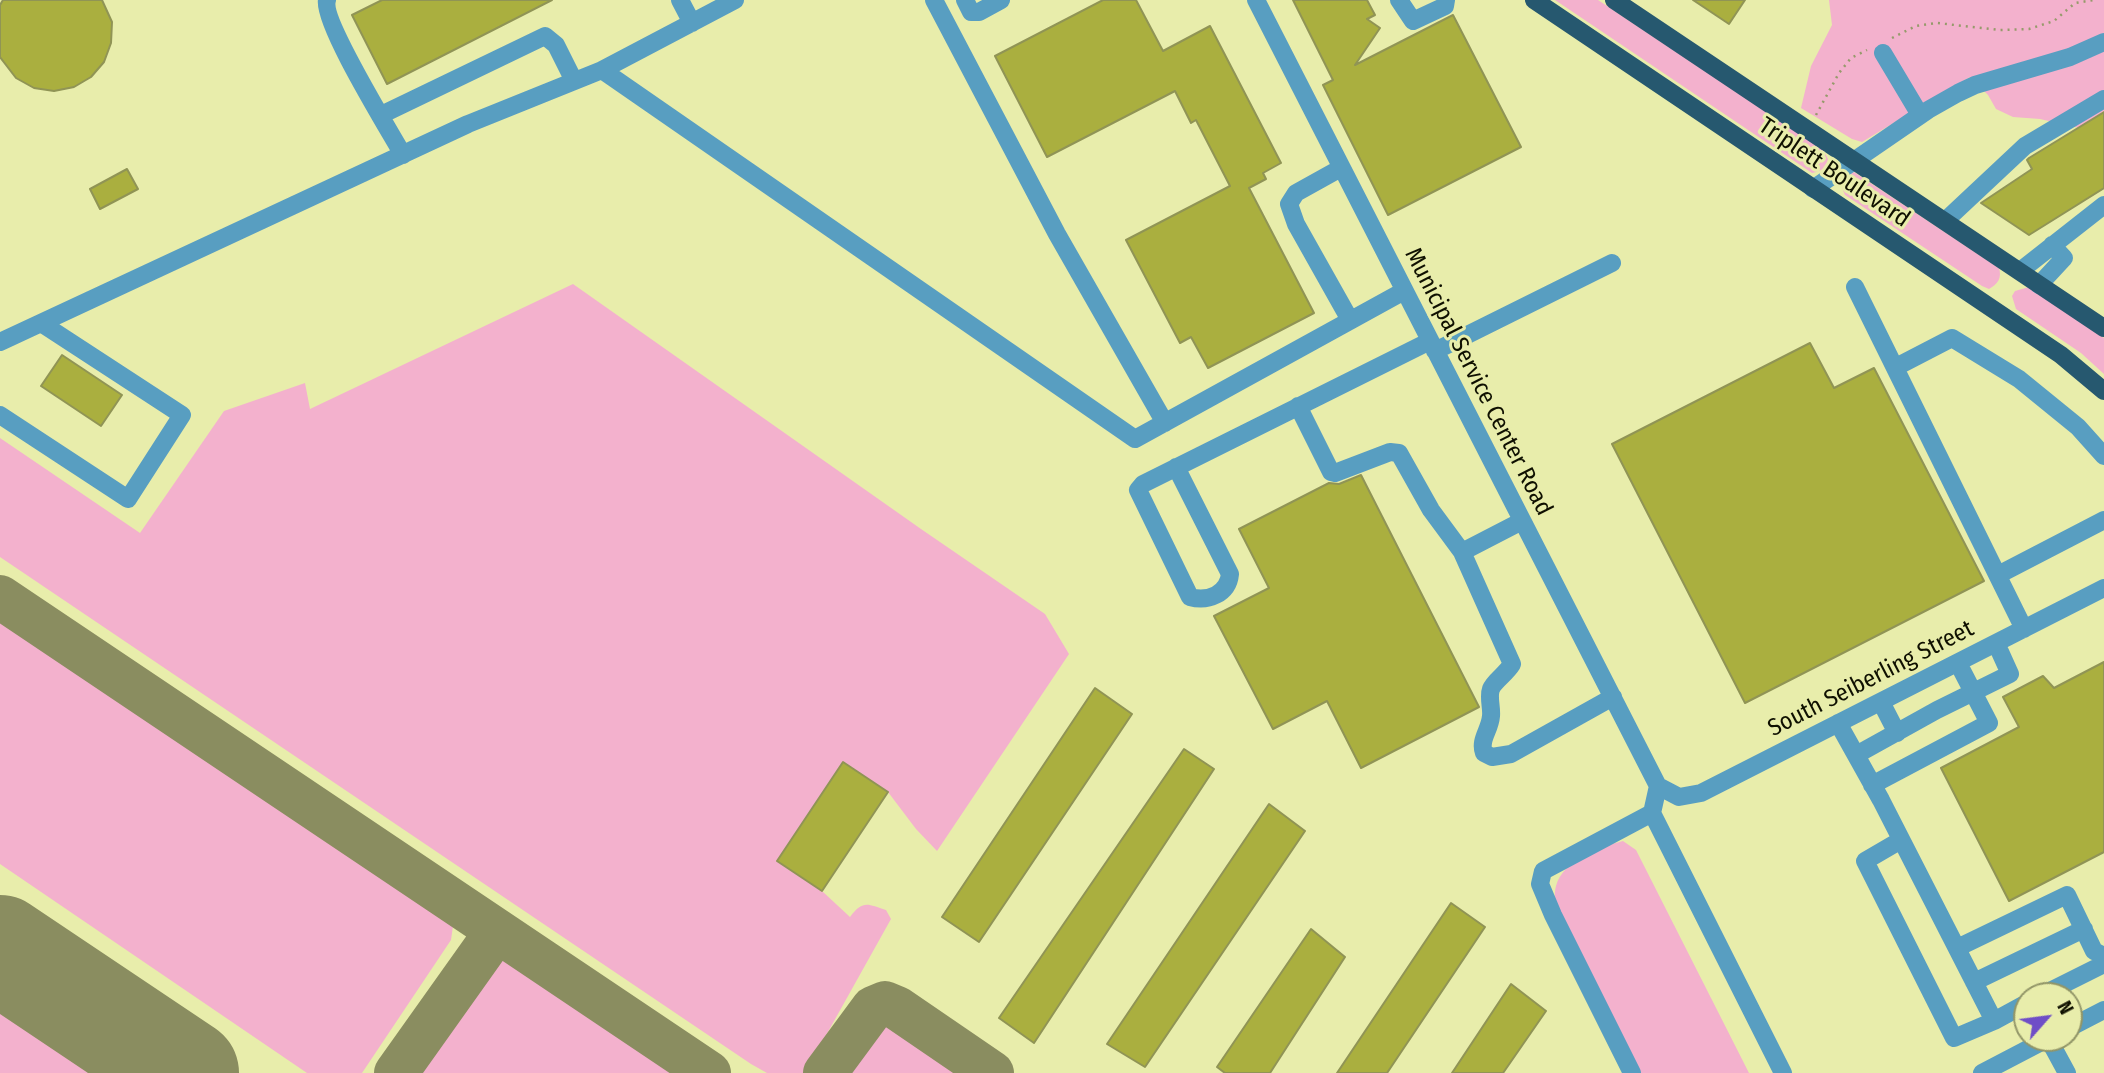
<!DOCTYPE html>
<html>
<head>
<meta charset="utf-8">
<style>
	body { margin:0 }
	#map { position:relative; width:2104px; height:1073px; overflow:hidden; background:#e8edab; font-family:"Fira Sans Condensed",sans-serif }
	canvas { display:block }
	.north { position:absolute; left:2013px; top:982px; width:70px; height:70px; box-sizing:border-box; background:#e8edab; border:2px solid #919567; border-radius:50%; rotate:62deg; font-size:19px; font-weight:700; line-height:28px; text-align:center; color:#0f1000 }
	.north::after { content:''; display:block; margin:auto; width:24px; height:32px; background:#6f4ec7; clip-path:polygon(50% 0,100% 100%,50% 72%,0 100%) }
</style>
</head>
<body>
<div id="map">
<canvas width="2104" height="1073"></canvas>
<div class="north">N</div>
</div>
<script>
const ctx = document.querySelector('canvas').getContext('2d');
ctx.lineJoin = 'round';
function paint(path, color) {
  ctx.fillStyle = color;
  ctx.fill(path, 'evenodd');
}
function strokePath(path, color, width, dash) {
  ctx.strokeStyle = color;
  ctx.lineWidth = width;
  ctx.lineCap = dash ? 'butt' : 'round';
  ctx.setLineDash(dash || []);
  ctx.stroke(path);
}
function write(font, color, halo, rows, align = 'center') {
  ctx.font = font + ' "Fira Sans Condensed",sans-serif';
  ctx.lineWidth = 6;
  ctx.setLineDash([]);
  ctx.textBaseline = 'middle';
  ctx.strokeStyle = halo;
  ctx.fillStyle = color;
  for (const [text, x, y, turn = 0] of rows) {
    ctx.save();
    ctx.translate(x, y);
    ctx.rotate((+turn || 0) * Math.PI / 180);
    ctx.textAlign = isNaN(turn) ? turn : align;
    if (halo) ctx.strokeText(text, 0, 0);
    ctx.fillText(text, 0, 0);
    ctx.restore();
  }
}
const green = new Path2D(`
	M1555 0H1598L1823 149 1828 159C1826 168 1822 171 1812 173Z
	M1829 0H2104V111L2079 128 2040 119 2013 117 1996 109 1988 95 1970 77 1862 142 1852 139 1801 108 1811 66 1832 25Z
	M1854 172 1999 268C2002 278 1998 284 1989 289L1982 286 1845 195C1839 184 1842 175 1854 172Z
	M573 284 921 529 1045 614 1069 654 937 851 916 829 888 792 843 762 777 861 822 891 850 917C863 900 867 904 886 910L891 919 805 1073H767L751 1064 0 557V438L140 533 224 411 305 383 310 409Z
	M2029 287 2104 338V374L2081 353 2016 309 2012 296 2015 291Z
	M0 600 446 902 454 919 451 940 362 1073H307L0 864Z
	M1623 841 1636 850 1749 1073H1639L1555 908C1555 901 1554 893 1556 886 1563 860 1600 847 1623 841Z
	M503 954 521 955 531 959 700 1073H412L482 970 488 963Z
	M0 1002 105 1073H0Z
	M891 1020 914 1029 978 1073H838L869 1026Z`);
const taxiway = new Path2D(`
	M0 597 709 1073
	M396 1073 497 931
	M825 1073 873 1008 885 1003 897 1008 992 1073`);
const runway = new Path2D(`
	M0 949 185 1073`);
const building = new Path2D(`
	M3 0H102L112 22 111 43 104 62 91 77 74 87 54 91 34 88 16 78 0 57V5Z
	M382 0H552L387 84 352 15Z
	M1103 0H1136L1163 51 1210 26 1281 163 1263 173 1266 179 1249 188 1314 313 1208 368 1191 337 1180 343 1126 240 1230 186 1196 120 1191 123 1175 91 1047 157 995 56Z
	M1293 0H1367L1375 15 1367 19 1380 28 1355 65 1453 15 1521 147 1388 215 1323 85 1333 80Z
	M1693 0H1745L1729 24Z
	M2104 112V188L2029 235 1981 203 2032 169 2027 160 2029 158Z
	M127 169 138 189 100 209 90 189Z
	M1810 343 1834 388 1874 368 1984 581 1745 703 1612 444Z
	M62 355 122 395 101 426 41 386Z
	M1361 475 1479 707 1361 768 1327 701 1273 729 1214 616 1269 588 1239 529 1329 483 1339 484Z
	M2104 662V852L2009 901 1941 768 2019 727 2003 697 2043 676 2054 688Z
	M1095 688 1132 714 979 942 942 917Z
	M1184 749 1214 769 1034 1043 999 1018Z
	M843 762 888 792 822 891 777 861Z
	M1269 804 1305 831 1145 1067 1107 1044Z
	M1451 903 1485 927 1387 1073H1337Z
	M1311 929 1345 957 1270 1073H1225L1217 1067Z
	M1511 984 1546 1011 1503 1073H1452Z`);
const path = new Path2D(`
	M1892 38 1916 26 1937 23 2000 30 2029 29 2054 21 2075 3 2094 0
	M1816 115 1839 73 1851 58 1867 50`);
const minor = new Path2D(`
	M327 0C321 20 389 130 403 155
	M680 0 692 23
	M934 0 1057 234 1165 423
	M965 0 971 12H979L1001 0
	M1256 0 1658 786 1679 797 1701 793 2104 588
	M1399 0 1413 21 1445 6 1446 0
	M1883 53 1920 115
	M602 70 735 0
	M381 115 545 36 556 45 574 81
	M1341 168 1296 193 1289 204 1296 224 1350 320
	M1813 189 1928 110 1958 93 1975 85 2070 57 2104 42
	M1945 221 2025 146 2104 99
	M2020 271 2104 205
	M2039 285 2064 258 2052 245
	M1855 287 2024 629
	M0 342 468 124 602 70 1135 439 1404 291
	M1435 351 1612 263
	M1896 367 1952 338 2019 379 2078 427 2104 456
	M1298 406 1331 472 1335 473 1390 452 1399 453 1431 510 1462 552 1512 664C1506 674 1494 681 1491 689 1488 697 1492 708 1491 716 1490 730 1479 740 1484 753L1492 757 1511 754 1613 697
	M0 415 128 499 182 415 41 323
	M1176 467 1230 574C1228 594 1208 602 1190 597L1138 490 1143 484 1430 341
	M1462 552 1522 521
	M1998 575 2104 520
	M1881 702 1897 733
	M1838 723 1881 800 1994 1021 1954 1038 1865 861 1901 840
	M1856 755 1937 710 2010 674 1996 643
	M1872 785 1989 723 1958 663
	M1658 786 1652 813 1783 1073
	M1957 948 2067 895 2094 951 2104 956
	M1974 982 2084 929
	M2040 996 2104 964
	M1994 1021 2027 1003
	M2069 1028 2104 1010
	M2048 1038 2067 1073
	M1632 1073 1553 915 1540 884 1543 871 1652 813
	M1982 1073 2049 1038`);
const major = new Path2D(`
	M1534 0 2061 355 2104 391
	M1614 0 2104 328`);
const streetNames = [
	["Triplett Boulevard",1834,173,34],
	["Municipal Service Center Road",1478,382,63],
	["South Seiberling Street",1871,679,-27]
];
paint(green, '#f3b1cd');
strokePath(taxiway, '#8a8d60', 44);
strokePath(runway, '#8a8d60', 108);
paint(building, '#aaaf3f');
strokePath(building, '#909455', 2);
strokePath(path, '#969a6b', 2.5, [2, 5]);
strokePath(minor, '#589ec1', 18);
strokePath(major, '#26586f', 18);
write('24px', '#0f1000', '#e8edab', streetNames);
</script>
</body>
</html>
